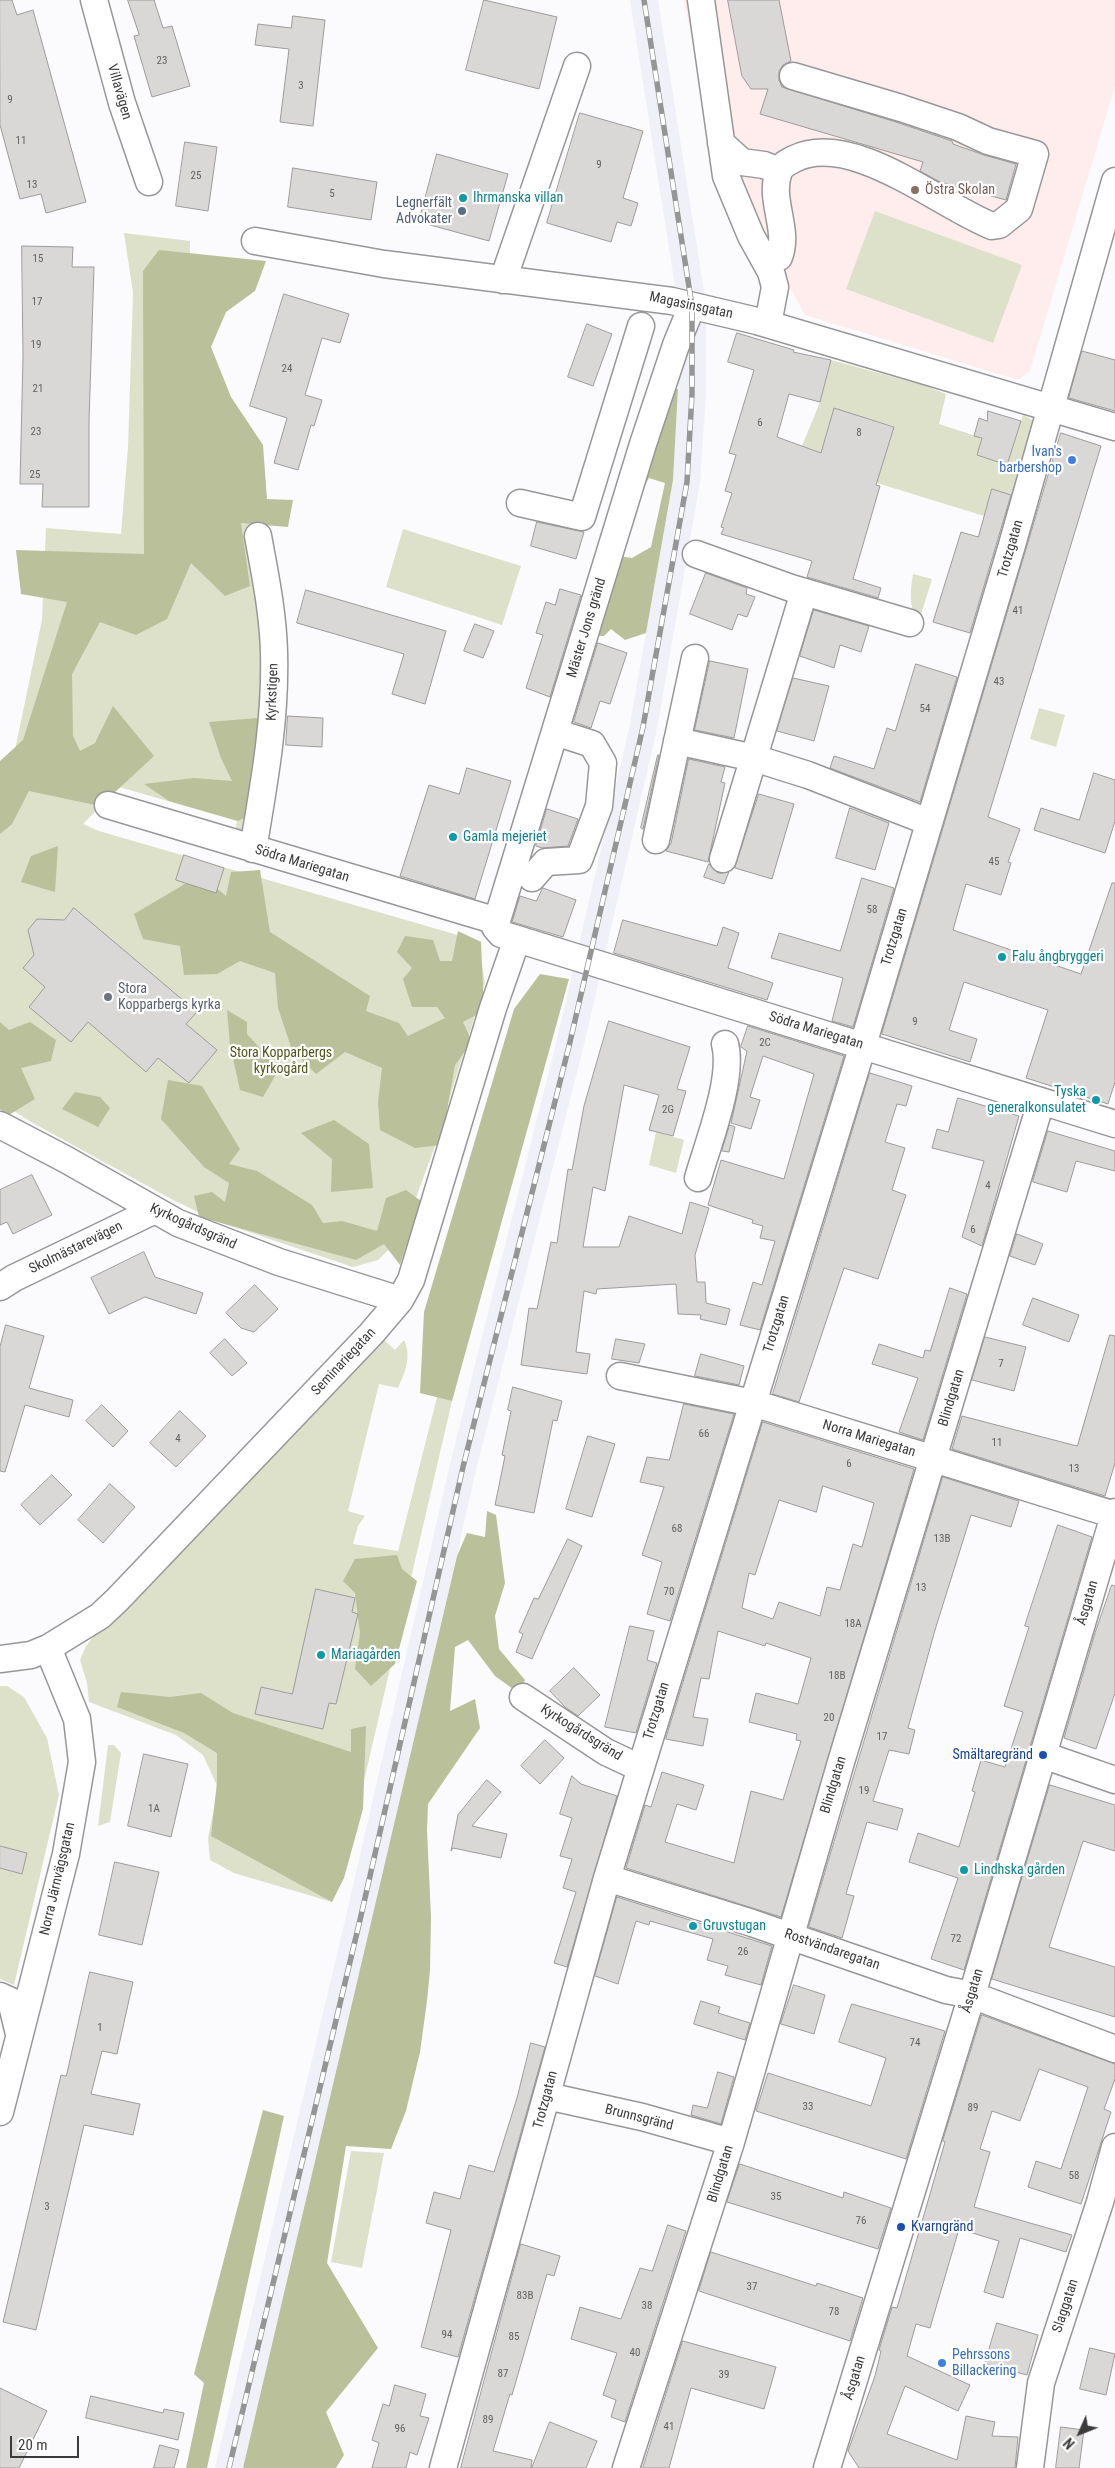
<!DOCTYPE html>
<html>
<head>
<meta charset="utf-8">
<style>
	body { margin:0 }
	#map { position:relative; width:1115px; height:2468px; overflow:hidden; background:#fbfbfd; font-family:"Roboto Condensed",sans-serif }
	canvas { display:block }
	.north { position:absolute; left:1055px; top:2408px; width:50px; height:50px; -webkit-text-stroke:4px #fff; paint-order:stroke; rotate:226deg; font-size:14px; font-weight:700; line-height:20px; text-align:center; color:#3b3b3c }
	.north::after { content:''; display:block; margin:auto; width:18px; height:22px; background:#3b3b3c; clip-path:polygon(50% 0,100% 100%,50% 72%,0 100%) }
	.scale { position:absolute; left:10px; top:2436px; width:69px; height:22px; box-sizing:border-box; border:2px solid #3b3b3c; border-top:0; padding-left:6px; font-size:15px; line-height:18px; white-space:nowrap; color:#3b3b3c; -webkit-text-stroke:4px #fff; paint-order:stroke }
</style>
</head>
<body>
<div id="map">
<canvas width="1115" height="2468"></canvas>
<div class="north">N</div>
<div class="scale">20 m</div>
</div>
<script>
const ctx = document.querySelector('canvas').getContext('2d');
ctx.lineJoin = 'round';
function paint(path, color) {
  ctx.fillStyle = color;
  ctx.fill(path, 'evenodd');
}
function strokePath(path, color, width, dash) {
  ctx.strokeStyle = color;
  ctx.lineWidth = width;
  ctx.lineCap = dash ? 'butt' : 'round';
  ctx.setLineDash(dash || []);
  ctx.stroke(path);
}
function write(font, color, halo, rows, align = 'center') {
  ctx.font = font + ' "Roboto Condensed",sans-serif';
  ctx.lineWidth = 4.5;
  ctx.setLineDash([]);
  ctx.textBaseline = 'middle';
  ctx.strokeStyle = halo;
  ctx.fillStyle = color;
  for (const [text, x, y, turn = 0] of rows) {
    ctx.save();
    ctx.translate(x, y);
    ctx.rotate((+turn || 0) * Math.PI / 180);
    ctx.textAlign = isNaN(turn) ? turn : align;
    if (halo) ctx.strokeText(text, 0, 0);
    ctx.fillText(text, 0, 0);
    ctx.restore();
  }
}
const built = new Path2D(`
	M630 0H658L706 304V395L700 483 657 729 584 1045 476 1470 373 1923 243 2468H215L346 1916 450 1464 557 1039 630 724 673 480 678 394V306Z`);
const education = new Path2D(`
	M684 0H1115V86L1030 371 1018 380 805 315 757 228 746 186 723 193Z`);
const green = new Path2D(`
	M875 211 1022 265 993 343 846 289Z
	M124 233 190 241V325L264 516 280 596 266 831H235L237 821 119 787 83 824 99 831 468 938 480 952 485 983 434 1149 401 1238 378 1260 353 1267 219 1222 173 1200 31 1122 0 1102V774H10L42 620 46 528 121 534 128 447 133 293Z
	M831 360 926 386 946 394 939 424 982 438 977 455 1007 465 1023 415 1036 422 1013 496 992 489 984 516 838 471 842 460 802 446 820 402ZM834 409 894 426 884 457 825 440Z
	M403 529 521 566 502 625 386 587Z
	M913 574 932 579 920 618C907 611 911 587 913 574Z
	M1039 708 1065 715 1056 747 1030 739Z
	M656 1132 684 1140 676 1173 649 1165Z
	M382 1338 395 1350 404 1340C412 1356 405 1373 398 1388L379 1384 348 1511 365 1516 358 1526 353 1544 398 1551 437 1397 452 1401 361 1794 332 1902 234 1873 210 1860 208 1838 218 1788 203 1755 176 1735 89 1702 87 1683 80 1660 86 1646 100 1628 183 1551 329 1397Z
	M0 1686H7L24 1697 47 1738 59 1795 14 1985 0 1979Z
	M108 1745H114L121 1753 110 1822 98 1826Z
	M351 2151 384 2153 362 2268 331 2262Z`);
const forest = new Path2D(`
	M159 250 266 261 255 291 226 312 211 347 231 397 263 445 267 499 293 500 288 527 241 523 250 586 225 596 191 563 167 619 136 635 100 622 72 674 73 736 80 751 95 743 113 706 154 756 100 806 29 791 12 824 0 834V761L23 740 67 602 21 594 16 550 144 554 143 271Z
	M678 389 673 480 646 633 625 640 611 629 604 636H588L618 556 632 558 651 547 665 483 649 478 645 485 634 472 668 390Z
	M258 718 261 736 255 813 238 821 169 801 144 784 194 778 232 781 221 758 209 722Z
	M58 846 55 892 21 882 31 856Z
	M260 870 270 932 370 996 366 1011 399 1023 408 1036 445 1018 437 1007H412L403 979 412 968 397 952 405 936 433 940 440 961H452L458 931 481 942 484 1011 463 1022 472 1042 455 1065 441 1145 415 1148 380 1130 378 1102 382 1068 345 1052 316 1074 292 1050 278 1008 275 973 240 961 217 974 184 975 180 946 143 939 134 914 200 875 226 896 231 872Z
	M540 974 569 979 452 1401 420 1393 424 1312 514 1009Z
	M227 1010 247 1022V1034L279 1069 263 1097 240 1090 230 1045Z
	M0 1022 9 1030 30 1022 56 1040 51 1061 21 1068 35 1099 7 1116 0 1109Z
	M168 1080 202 1086 240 1149 229 1164 257 1171 312 1205 323 1223 342 1221 377 1231 386 1198 406 1190 421 1201 400 1265 384 1244 356 1260 199 1217 194 1196 212 1192 225 1202 229 1183 204 1167 161 1119Z
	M75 1092 100 1097 110 1108 98 1127 62 1109Z
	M334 1120 369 1144 373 1188 331 1192 332 1159 301 1133Z
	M487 1511 496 1515 505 1583 495 1616 499 1649 525 1680 520 1694 495 1676 468 1640 455 1647 450 1711 475 1699 480 1728 428 1804 427 1830 431 1917 430 1970 427 2001 420 2052 406 2111 391 2149 346 2146 327 2263 378 2348 326 2412 344 2455 336 2468H243L457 1556 467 1533 485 1537Z
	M397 1555 402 1569 417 1581 395 1664 371 1686 355 1669 360 1633 355 1593 343 1581 355 1559Z
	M121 1692 170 1697 201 1693 233 1713 351 1752V1729L366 1726 363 1809 344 1878 332 1902 211 1836 217 1782V1753L184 1733 117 1707Z
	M263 2110 284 2116 207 2468H186L204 2383 194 2374Z`);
const building = new Path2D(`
	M0 0H12L17 15 33 10 86 202 46 213 41 194 20 199 0 125Z
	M128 0H154L163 28 172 26 190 86 152 97 134 36 139 35Z
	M484 0 557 17 539 89 466 70Z
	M728 0H779L791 61 783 65 779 71V80L782 87 896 122 952 141 953 144 984 155 1016 164 1006 200 940 182 920 171 923 162 760 114 768 89H751L742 76Z
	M293 16 325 20 313 126 280 122 289 49 255 45 258 24 291 28Z
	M580 113 643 131 623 198 638 203 631 226 617 222 611 242 547 223Z
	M185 142 217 147 208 211 176 206Z
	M437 154 508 174 489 241 419 222Z
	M293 168 377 182 371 220 288 207Z
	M22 246 73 247 72 267H94L89 421V507H42L43 484H20L23 356Z
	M284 294 349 314 340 343 322 338 305 395 322 400 314 426 311 425 298 470 274 463 287 418 250 406Z
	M587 324 612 334 593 386 568 377Z
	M737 333 794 350 793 352 831 360 820 402 789 394 777 437 821 453 834 408 894 427 876 485 880 486 853 579 881 588 878 598 807 577 812 561 721 534 724 528 721 527 732 493 725 491 736 455 729 453 754 370 728 362Z
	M1082 351 1115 360V411L1069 398Z
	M988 411 1021 421 1007 465 977 455 982 438 974 436 979 418 987 421Z
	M1061 433 1101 446 988 817 1020 829 1008 862 1011 863 1001 895 966 884 953 930 1081 974 1112 883H1115V1082L1108 1104 1026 1078 1048 1010 964 982 949 1030 977 1039 970 1062 882 1034Z
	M992 489 1011 495 970 633 933 622 961 532 978 537Z
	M537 522 584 532 576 559 531 546Z
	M706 573 747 588 746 594 755 597 747 617 738 614 732 630 690 614Z
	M560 589 581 595 550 697 526 688 543 635 536 633 546 602 555 605Z
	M306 590 446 631 425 704 392 694 404 654 297 623Z
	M814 610 869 626 861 652 840 645 834 668 800 656Z
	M475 624 494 631 483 658 464 651Z
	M598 643 627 653 610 704 600 701 591 728 574 722Z
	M710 661 748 669 734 738 695 730Z
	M916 664 957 677 920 802 830 768 834 756 874 769 887 728 895 731Z
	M793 678 829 686 814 741 777 731Z
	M288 716 323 718 322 747 286 745Z
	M658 755H659L643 829 641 828Z
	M689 759 725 767 721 782 725 783 708 862 666 851 671 843Z
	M467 768 511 781 475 899 400 876 429 785 459 794Z
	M1094 773 1115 780V821L1105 853 1034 830 1041 808 1079 820Z
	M759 794 794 804 772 879 735 868Z
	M850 808 889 823 875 870 836 858Z
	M547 809 578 819 568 846 542 848 536 846Z
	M184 855 224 868 216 893 176 880Z
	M709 864 718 873 729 872 724 884 704 877Z
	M862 878 894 888 853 1027 832 1021 843 978 771 958 779 933 840 951Z
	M543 888 576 900 563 937 512 922 520 896 536 901Z
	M74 908 197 1012 186 1024 217 1050 189 1083 158 1058 146 1072 88 1022 71 1042 29 1007 45 987 23 968 34 955 28 930 37 919 64 920Z
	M623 920 717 946 723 927 739 933 728 968 773 983 767 1000 614 953Z
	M609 1021 690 1047 677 1089 686 1091 673 1136 649 1130 659 1095 624 1085 605 1191 593 1187 583 1247H619L629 1216 682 1234 690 1202 709 1208 695 1255 697 1282H705L706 1303 730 1309 726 1325 700 1319 701 1315 678 1314 676 1284 597 1289 596 1294 584 1291 576 1352 590 1354 587 1374 521 1365 529 1308 537 1309 551 1242 557 1243 568 1169 572 1170 584 1106Z
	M748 1026 844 1056 760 1330 740 1325 753 1282 762 1285 775 1241 760 1238 763 1226 752 1223 753 1220 708 1205 721 1160 784 1179 814 1074 763 1056 750 1097 760 1100 751 1129 731 1123 747 1051 741 1047Z
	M870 1073 912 1086 906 1106 897 1104 885 1142 905 1148 892 1190 906 1195 878 1279 844 1268 799 1402 773 1394Z
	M958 1098 1019 1116 982 1246 962 1237 984 1161 932 1148 937 1129 948 1132Z
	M730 1125 735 1127 729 1152 722 1151Z
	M1048 1131 1115 1151V1171L1076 1161 1067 1192 1033 1182Z
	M32 1175 52 1215 13 1234 7 1222 0 1225V1190Z
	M1017 1234 1043 1244 1035 1265 1010 1256Z
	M144 1252 155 1277 203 1293 196 1314 145 1297 109 1314 91 1278Z
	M255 1285 278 1309 254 1332 241 1328 226 1313Z
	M950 1288 967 1294 923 1440 899 1432 918 1378 872 1364 879 1344 923 1358 925 1350 930 1351Z
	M1033 1298 1079 1315 1069 1342 1023 1325Z
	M6 1325 44 1336 29 1388 73 1400 69 1417 25 1405 5 1472 0 1471V1347Z
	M1110 1335 1115 1336V1463L1105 1496 952 1449 962 1416 1077 1446Z
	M985 1337 1026 1347 1014 1391 972 1380Z
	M225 1339 247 1363 232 1376 210 1353Z
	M616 1339 645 1344 639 1363 612 1359Z
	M701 1354 744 1366 739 1385 695 1376Z
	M513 1387 562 1401 557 1421 553 1420 534 1513 495 1505 505 1456 502 1455 511 1411 508 1410Z
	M684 1404 734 1414 670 1621 647 1614 662 1562 642 1555 664 1487 640 1482 647 1457 669 1460Z
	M102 1405 128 1431 113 1447 86 1421Z
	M180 1411 206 1436 176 1467 150 1443Z
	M763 1422 914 1469 781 1917 626 1868 645 1805 651 1807 662 1772 704 1785 696 1810 677 1804 665 1842 734 1863 751 1791 783 1800 801 1741 796 1740 797 1734 749 1722 756 1693 798 1704 811 1658 766 1643 765 1646 718 1631 709 1679 701 1678 693 1717 708 1719 703 1746 666 1739ZM823 1486 874 1503 862 1547 853 1544 840 1590 827 1587 820 1616 779 1602 773 1619 742 1608 749 1573 755 1575 779 1500 816 1512Z
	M588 1436 615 1444 592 1517 566 1509Z
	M52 1475 72 1495 40 1525 21 1505Z
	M943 1477 1019 1501 1011 1527 971 1515 935 1630 908 1728 915 1730 909 1754 889 1750 873 1801 903 1809 897 1830 867 1822 846 1894 854 1896 842 1938 809 1927Z
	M110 1484 135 1507 103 1543 78 1520Z
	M1058 1525 1092 1537 964 1970 931 1959 958 1878 909 1862 918 1833 959 1847 975 1792 972 1791 981 1760 1005 1767 1023 1712 1004 1706 1029 1627 1025 1626Z
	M568 1539 582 1546 532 1659 516 1652 523 1634 519 1632 534 1598 538 1599Z
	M1112 1585 1115 1586V1693L1096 1749 1064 1738 1095 1633Z
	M316 1589 355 1598 352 1612 358 1614 336 1704 329 1703 323 1729 255 1714 261 1687 292 1694Z
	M630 1626 654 1631 647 1660 657 1663 636 1733 605 1727Z
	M574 1668 600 1695 578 1716 565 1707 550 1691Z
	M545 1740 564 1758 540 1784 521 1766Z
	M144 1754 188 1764 171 1837 128 1826Z
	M572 1776 581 1784 617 1796 567 1967 554 1963 576 1892 563 1888 572 1859 560 1856 572 1818 560 1814Z
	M487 1780 501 1792 472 1826 507 1834 501 1858 453 1848 451 1851 458 1815Z
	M1050 1785 1115 1805V1851L1083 1841 1049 1947 1115 1967V2017L992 1979Z
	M0 1846 27 1853 22 1874 0 1868Z
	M115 1862 159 1872 142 1945 99 1935Z
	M617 1897 772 1946 761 1985 725 1975 728 1966 707 1960 713 1939 650 1921 649 1925 636 1921 618 1984 595 1976Z
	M90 1972 133 1982 117 2054 102 2051 91 2094 140 2104 133 2135 84 2125 36 2330 3 2322 61 2075 66 2076Z
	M794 1985 825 1995 814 2034 781 2024Z
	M701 2001 720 2007 718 2013 750 2023 745 2040 694 2024Z
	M852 2004 945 2031 906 2159 756 2111 768 2073 871 2106 886 2058 839 2042Z
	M982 2015 1115 2064V2079L1104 2109 1111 2112 1081 2204 1028 2187 1036 2161 1061 2169 1088 2087 1039 2069 1020 2121 992 2111 980 2149 990 2152 974 2207 1072 2235 1066 2252 1020 2238 1003 2298 984 2292 999 2241 959 2229 930 2328 916 2324 907 2356 970 2385 958 2411 905 2386 887 2434 957 2460 966 2416 995 2422 992 2436 1018 2437 1015 2468H859L848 2451 875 2376 881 2351 879 2350 892 2307 897 2308 945 2142 943 2141Z
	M531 2043 545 2047 458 2357 421 2347 451 2230 426 2223 434 2192 460 2199 469 2165 494 2172 517 2098Z
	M718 2072 734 2077 721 2124 691 2115 693 2105 707 2108Z
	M740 2164 843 2198 844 2192 891 2208 878 2249 727 2202Z
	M668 2225 686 2231 625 2422 611 2417 616 2400 603 2395 617 2353 571 2339 580 2307 621 2319 640 2268 652 2271Z
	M521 2244 560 2256 554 2276 547 2274 512 2395 510 2394 493 2451 532 2460 531 2468H461Z
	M711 2252 816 2286 817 2283 863 2298 850 2341 699 2291Z
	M997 2323 1038 2335 1027 2375 985 2364Z
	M683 2341 776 2367 764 2409 691 2388 669 2468H643Z
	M1090 2348 1115 2354 1106 2395 1080 2389Z
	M395 2385 426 2394 420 2416 429 2418 417 2455 410 2452 406 2468H372L379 2443 372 2440 383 2404 389 2406Z
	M0 2388 47 2411 19 2468H0Z
	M91 2396 163 2413 164 2409 184 2413 178 2440 86 2418Z
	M550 2422 597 2441 586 2468H532Z
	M1061 2427 1084 2430 1079 2468H1056Z
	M160 2445 179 2450 174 2468H154Z`);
const minor = new Path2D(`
	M94 0 122 103 149 182
	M701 0 726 176 751 236 771 272 775 287 768 324
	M721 143 742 162 764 165 779 171
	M255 241 384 264 672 301 757 321 1115 427
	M779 257C790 229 768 200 779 171 782 165 788 162 794 159 852 130 940 206 992 226L999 225 1019 209 1035 154 988 141 958 127 901 108 793 76
	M503 280 577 66
	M692 306 676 345 643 444 495 927 501 934C706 996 910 1062 1115 1124
	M520 503 582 517 641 326
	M696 554 791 588 910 623
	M677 741 754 758 808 775 929 822
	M108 805 497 921
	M656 840 695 658
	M253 849C264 784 276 719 274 652 273 613 265 574 258 536
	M723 859 804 592
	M532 878 546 862 579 860 599 806 603 763 592 744 555 732
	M0 1125 65 1159 178 1223 279 1262 400 1300
	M698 1178C708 1143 734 1078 725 1044
	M0 1287 14 1278 153 1211
	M620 1376 753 1403 1115 1515
	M0 1659 31 1655 48 1648 100 1616 117 1600 371 1334 400 1300 411 1280 493 1008 517 939
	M523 1697 606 1752 640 1768
	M1043 1755 1115 1780
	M607 1878 752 1923 946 1990 972 1995
	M0 1996 11 2001 19 2034
	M985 2000 1115 2049
	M547 2096 642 2117 731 2142
	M0 2112 66 1854 82 1762 77 1719 48 1648
	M443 2468 607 1878 863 1045 1012 545 1115 181
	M626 2468 731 2142 841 1762 1041 1102
	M827 2468 972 1995 1115 1512
	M1030 2468 1041 2383 1100 2202 1115 2147`);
const rail = new Path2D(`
	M229 2468 360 1920 463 1467 570 1042 643 727 687 482 692 394V306L644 0`);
const markers = [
	[915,190,5,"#8d6e63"],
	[463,198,5,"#0f9aa8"],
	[462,211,5,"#5c6f8a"],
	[1072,460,5,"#3f7fe0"],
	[453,837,5,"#0f9aa8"],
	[1002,957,5,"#0f9aa8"],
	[108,997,5,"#6b7280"],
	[1096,1100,5,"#0f9aa8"],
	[321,1655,5,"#0f9aa8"],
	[1043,1755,5,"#1a4fb4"],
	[964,1870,5,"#0f9aa8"],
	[693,1926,5,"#0f9aa8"],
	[901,2227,5,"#1a4fb4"],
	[942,2363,5,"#3f7fe0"]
];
const numberNames = [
	["23",162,61],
	["3",301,86],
	["9",10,100],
	["11",21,141],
	["9",599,165],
	["25",196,176],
	["13",32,185],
	["5",332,194],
	["15",38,259],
	["17",37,302],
	["19",36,345],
	["24",287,369],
	["21",38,389],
	["6",760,423],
	["23",36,432],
	["8",859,433],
	["25",35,475],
	["41",1018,611],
	["43",999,682],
	["54",925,709],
	["45",994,862],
	["58",872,910],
	["9",915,1022],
	["2C",765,1043],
	["2G",668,1110],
	["4",988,1186],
	["6",973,1230],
	["7",1001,1364],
	["66",704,1434],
	["4",178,1439],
	["11",997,1443],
	["6",849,1464],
	["13",1074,1469],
	["68",677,1529],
	["13B",942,1539],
	["13",921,1588],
	["70",669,1592],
	["18A",853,1624],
	["18B",837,1676],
	["20",829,1718],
	["17",882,1737],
	["19",864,1791],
	["1A",154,1809],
	["72",956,1939],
	["26",743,1952],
	["1",100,2028],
	["74",915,2043],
	["33",808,2107],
	["89",973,2108],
	["58",1074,2176],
	["35",776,2197],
	["3",47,2207],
	["76",861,2221],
	["37",752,2287],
	["83B",525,2296],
	["38",647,2306],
	["78",834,2312],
	["94",447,2335],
	["85",514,2337],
	["40",635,2353],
	["87",503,2374],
	["39",724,2375],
	["89",488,2420],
	["41",669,2427],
	["96",400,2429]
];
const streetNames = [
	["Villavägen",119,92,74],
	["Magasinsgatan",691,306,12],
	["Trotzgatan",1011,549,-74],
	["Mäster Jons gränd",587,628,-73],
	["Kyrkstigen",273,692,-88],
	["Södra Mariegatan",302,864,17],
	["Trotzgatan",895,937,-73],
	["Södra Mariegatan",816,1031,17],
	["Kyrkogårdsgränd",193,1227,24],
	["Skolmästarevägen",76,1248,-26],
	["Trotzgatan",777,1324,-73],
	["Seminariegatan",344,1362,-47],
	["Blindgatan",952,1398,-73],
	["Norra Mariegatan",869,1439,17],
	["Åsgatan",1088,1603,-74],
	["Trotzgatan",657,1711,-73],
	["Kyrkogårdsgränd",581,1733,32],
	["Blindgatan",834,1785,-73],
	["Norra Järnvägsgatan",58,1879,-77],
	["Rostvändaregatan",832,1950,19],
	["Åsgatan",973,1991,-73],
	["Trotzgatan",546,2100,-75],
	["Brunnsgränd",639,2118,14],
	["Blindgatan",721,2174,-73],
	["Slaggatan",1066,2306,-72],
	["Åsgatan",855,2378,-73]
];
const educationNames = [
	["Östra Skolan",925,190]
];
const cultureNames = [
	["Ihrmanska villan",473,198],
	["Gamla mejeriet",463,837],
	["Falu ångbryggeri",1012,957],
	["Tyska",1086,1092,"right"],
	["generalkonsulatet",1086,1108,"right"],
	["Mariagården",331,1655],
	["Lindhska gården",974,1870],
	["Gruvstugan",703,1926]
];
const serviceNames = [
	["Legnerfält",452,203],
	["Advokater",452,219]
];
const shopNames = [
	["Ivan's",1062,452],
	["barbershop",1062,468],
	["Pehrssons",952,2355,"left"],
	["Billackering",952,2371,"left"]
];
const worshipNames = [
	["Stora",118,989],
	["Kopparbergs kyrka",118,1005]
];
const parkNames = [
	["Stora Kopparbergs",281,1053],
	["kyrkogård",281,1069]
];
const transitNames = [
	["Smältaregränd",1033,1755],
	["Kvarngränd",911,2227,"left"]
];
paint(built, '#f0f0f9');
paint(education, '#feedec');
paint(green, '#dde1c9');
paint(forest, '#bac09a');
paint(building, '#d9d8d6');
strokePath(building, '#9d9c9b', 1);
strokePath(minor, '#979799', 29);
strokePath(minor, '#fff', 26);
strokePath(rail, '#959596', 5.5);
strokePath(rail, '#fff', 4, [11]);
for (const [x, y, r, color] of markers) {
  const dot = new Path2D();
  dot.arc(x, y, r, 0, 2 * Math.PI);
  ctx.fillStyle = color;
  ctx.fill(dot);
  strokePath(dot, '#fff', 2);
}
write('11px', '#626262', null, numberNames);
write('14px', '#3b3b3c', '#fff', streetNames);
write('14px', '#785e54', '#fff', educationNames, 'left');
write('14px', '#0d838f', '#fff', cultureNames, 'left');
write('14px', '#4e5e75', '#fff', serviceNames, 'right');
write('14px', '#366cbe', '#fff', shopNames, 'right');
write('14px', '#5b616d', '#fff', worshipNames, 'left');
write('14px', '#505619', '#fff', parkNames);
write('14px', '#164399', '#fff', transitNames, 'right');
</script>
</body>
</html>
